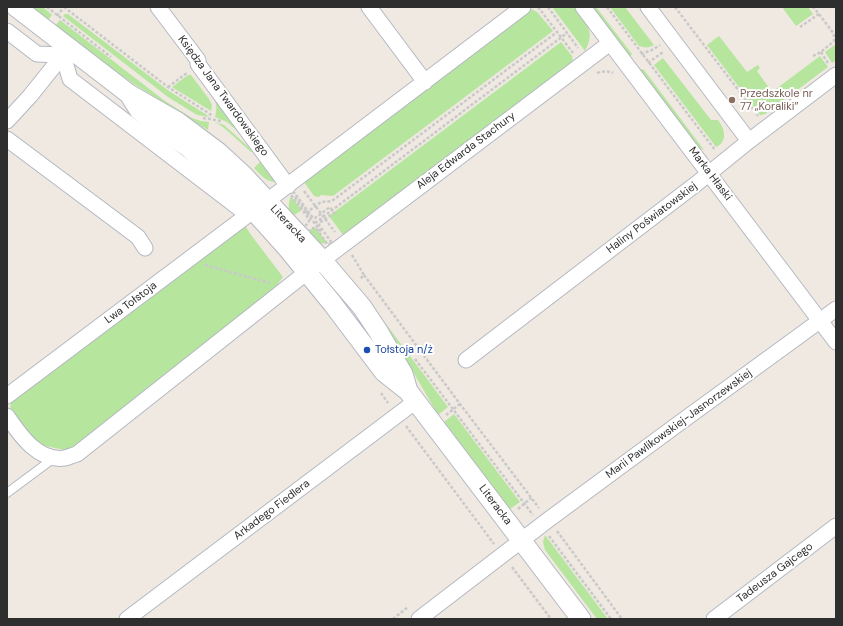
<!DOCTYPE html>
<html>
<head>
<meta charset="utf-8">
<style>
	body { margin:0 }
	#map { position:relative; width:843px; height:626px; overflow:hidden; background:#efe9e1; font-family:"DM Sans",sans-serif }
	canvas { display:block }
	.frame { position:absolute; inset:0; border:8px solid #2e2e2e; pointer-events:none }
</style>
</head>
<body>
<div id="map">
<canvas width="843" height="626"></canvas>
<div class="frame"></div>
</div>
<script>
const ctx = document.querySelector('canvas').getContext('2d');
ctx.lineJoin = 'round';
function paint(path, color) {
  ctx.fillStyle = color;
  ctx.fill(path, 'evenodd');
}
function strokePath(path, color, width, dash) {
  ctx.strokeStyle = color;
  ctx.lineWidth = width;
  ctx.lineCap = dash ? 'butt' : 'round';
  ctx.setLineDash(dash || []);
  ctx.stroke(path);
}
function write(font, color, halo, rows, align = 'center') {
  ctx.font = font + ' "DM Sans",sans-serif';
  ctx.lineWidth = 4;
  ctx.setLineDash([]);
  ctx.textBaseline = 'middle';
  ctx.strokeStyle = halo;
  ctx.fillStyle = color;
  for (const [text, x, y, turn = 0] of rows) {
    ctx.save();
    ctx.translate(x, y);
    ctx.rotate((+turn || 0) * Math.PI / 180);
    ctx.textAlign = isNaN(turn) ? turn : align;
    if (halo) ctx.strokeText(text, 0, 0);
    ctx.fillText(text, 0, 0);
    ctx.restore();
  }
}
const green = new Path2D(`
	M31 7H43L52 15 48 20Z
	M552 7H574C586 23 596 31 585 51Z
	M592 7H596L632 54 630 57Z
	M610 7H625L654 45C649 48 645 48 639 46Z
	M782 7H808L813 14 796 26Z
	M532 9 538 13 553 31 333 196 321 195 319 197 314 196 304 182Z
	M65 14H68L169 91 210 117 197 115 168 97 63 16Z
	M60 20 165 101 192 118 201 121 209 122 208 130 134 84 108 66 55 26Z
	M719 36 747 72 758 65 760 68 757 71 772 92 820 56 828 67 765 114 760 115 707 45Z
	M561 42 572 56 573 62 343 235 329 216Z
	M836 44V60L832 63 825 52Z
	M663 58 711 120H718C725 129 728 142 716 147L654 65Z
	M639 69H641L644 70 704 150 698 147 694 143Z
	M188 75H191L209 99 212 105 211 111 172 87Z
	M214 98 251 143 227 122 215 117C217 110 217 105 214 98Z
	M215 122 224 125 253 151 251 152 223 127Z
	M263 159 276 182C266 182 261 175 254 168Z
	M291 196 302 210 291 217C288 210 288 203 291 196Z
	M244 224 251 235 283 277 271 293 69 451 41 445 22 429 10 412 11 402Z
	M313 228H316L327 243C316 245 313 240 306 233Z
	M386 324 448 407 438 415 386 325Z
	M454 414 520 502 510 509 444 422Z
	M545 535 608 619H597L545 550 543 542Z`);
const path = new Path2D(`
	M47 7 111 57
	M64 7 168 87 213 116
	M538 7 573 53
	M548 7 578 48
	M607 7 715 150
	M675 7 758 116
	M57 16 64 7
	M800 27 819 14 813 7
	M821 52 828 63
	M641 54 652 50 660 45
	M813 56 821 52 834 41V34L819 14
	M648 63 663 52
	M597 73C603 71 608 71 613 73
	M168 87 187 73
	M203 118 221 121
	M293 191 313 218H315L330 207 334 213 319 223V225L332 243 328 245 316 228H313L305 234 300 229C304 226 310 224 309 219L291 195Z
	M304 191 335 232
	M295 197 322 233
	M306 213 321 202 332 201 557 32
	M315 223 567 33
	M352 255 364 275 360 279
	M205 265 270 283
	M364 275 460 404 539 508
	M415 359 533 515
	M381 393 388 403
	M446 415 460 404
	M406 426 494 544
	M518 509 531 498
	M557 531 622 619
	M549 536 611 619
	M512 567 551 619
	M393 619 408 607`);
const service = new Path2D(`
	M7 493 54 458`);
const minor = new Path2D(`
	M158 7 198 60V64L288 186
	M369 7 425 82
	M583 7 836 342
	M648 7 749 141
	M7 31 37 54 63 55 70 79 248 215
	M7 121 30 96 67 50
	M7 139 138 237 145 248
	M466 360 696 184 749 141 836 75
	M7 396 245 217 267 201 523 7
	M7 416C20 435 38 462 65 458 69 457 73 455 77 454L307 272 610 43
	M127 619 416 401
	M419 619 548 520 674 427 836 309
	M714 619 836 526`);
const tertiary = new Path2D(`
	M16 7 129 94 178 122 218 152 243 175 322 260 362 307 378 331 403 374 408 391
	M129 94 139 110 161 129 188 147 235 190 288 249 332 303 384 372 408 391 581 619`);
const markers = [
	[732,100,4,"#8d6e63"],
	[367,350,4,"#1a4fb4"]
];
const educationNames = [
	["Przedszkole nr",740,94],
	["77 „Koraliki”",740,107]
];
const streetNames = [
	["Księdza Jana Twardowskiego",223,96,54],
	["Aleja Edwarda Stachury",466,151,-37],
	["Marka Hłaski",710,174,53],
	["Haliny Poświatowskiej",652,218,-37],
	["Literacka",288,224,47],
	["Lwa Tołstoja",131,303,-37],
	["Marii Pawlikowskiej-Jasnorzewskiej",679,424,-36],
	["Literacka",495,505,53],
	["Arkadego Fiedlera",272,510,-37],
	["Tadeusza Gajcego",775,573,-37]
];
const transitNames = [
	["Tołstoja n/ż",375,350]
];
paint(green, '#b6e59e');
strokePath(service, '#b4b7c1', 10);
strokePath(minor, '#b4b7c1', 17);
strokePath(tertiary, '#b4b7c1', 21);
strokePath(path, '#c9c9c9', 2.5, [3, 2]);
strokePath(service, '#fff', 8);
strokePath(minor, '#fff', 15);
strokePath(tertiary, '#fff', 19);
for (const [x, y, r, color] of markers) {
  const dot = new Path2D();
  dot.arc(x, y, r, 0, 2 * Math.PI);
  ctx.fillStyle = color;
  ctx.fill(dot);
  strokePath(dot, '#fff', 1.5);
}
write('11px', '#785e54', '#fff', educationNames, 'left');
write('11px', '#2e2e2e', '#fff', streetNames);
write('11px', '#164399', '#fff', transitNames, 'left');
</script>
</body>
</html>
